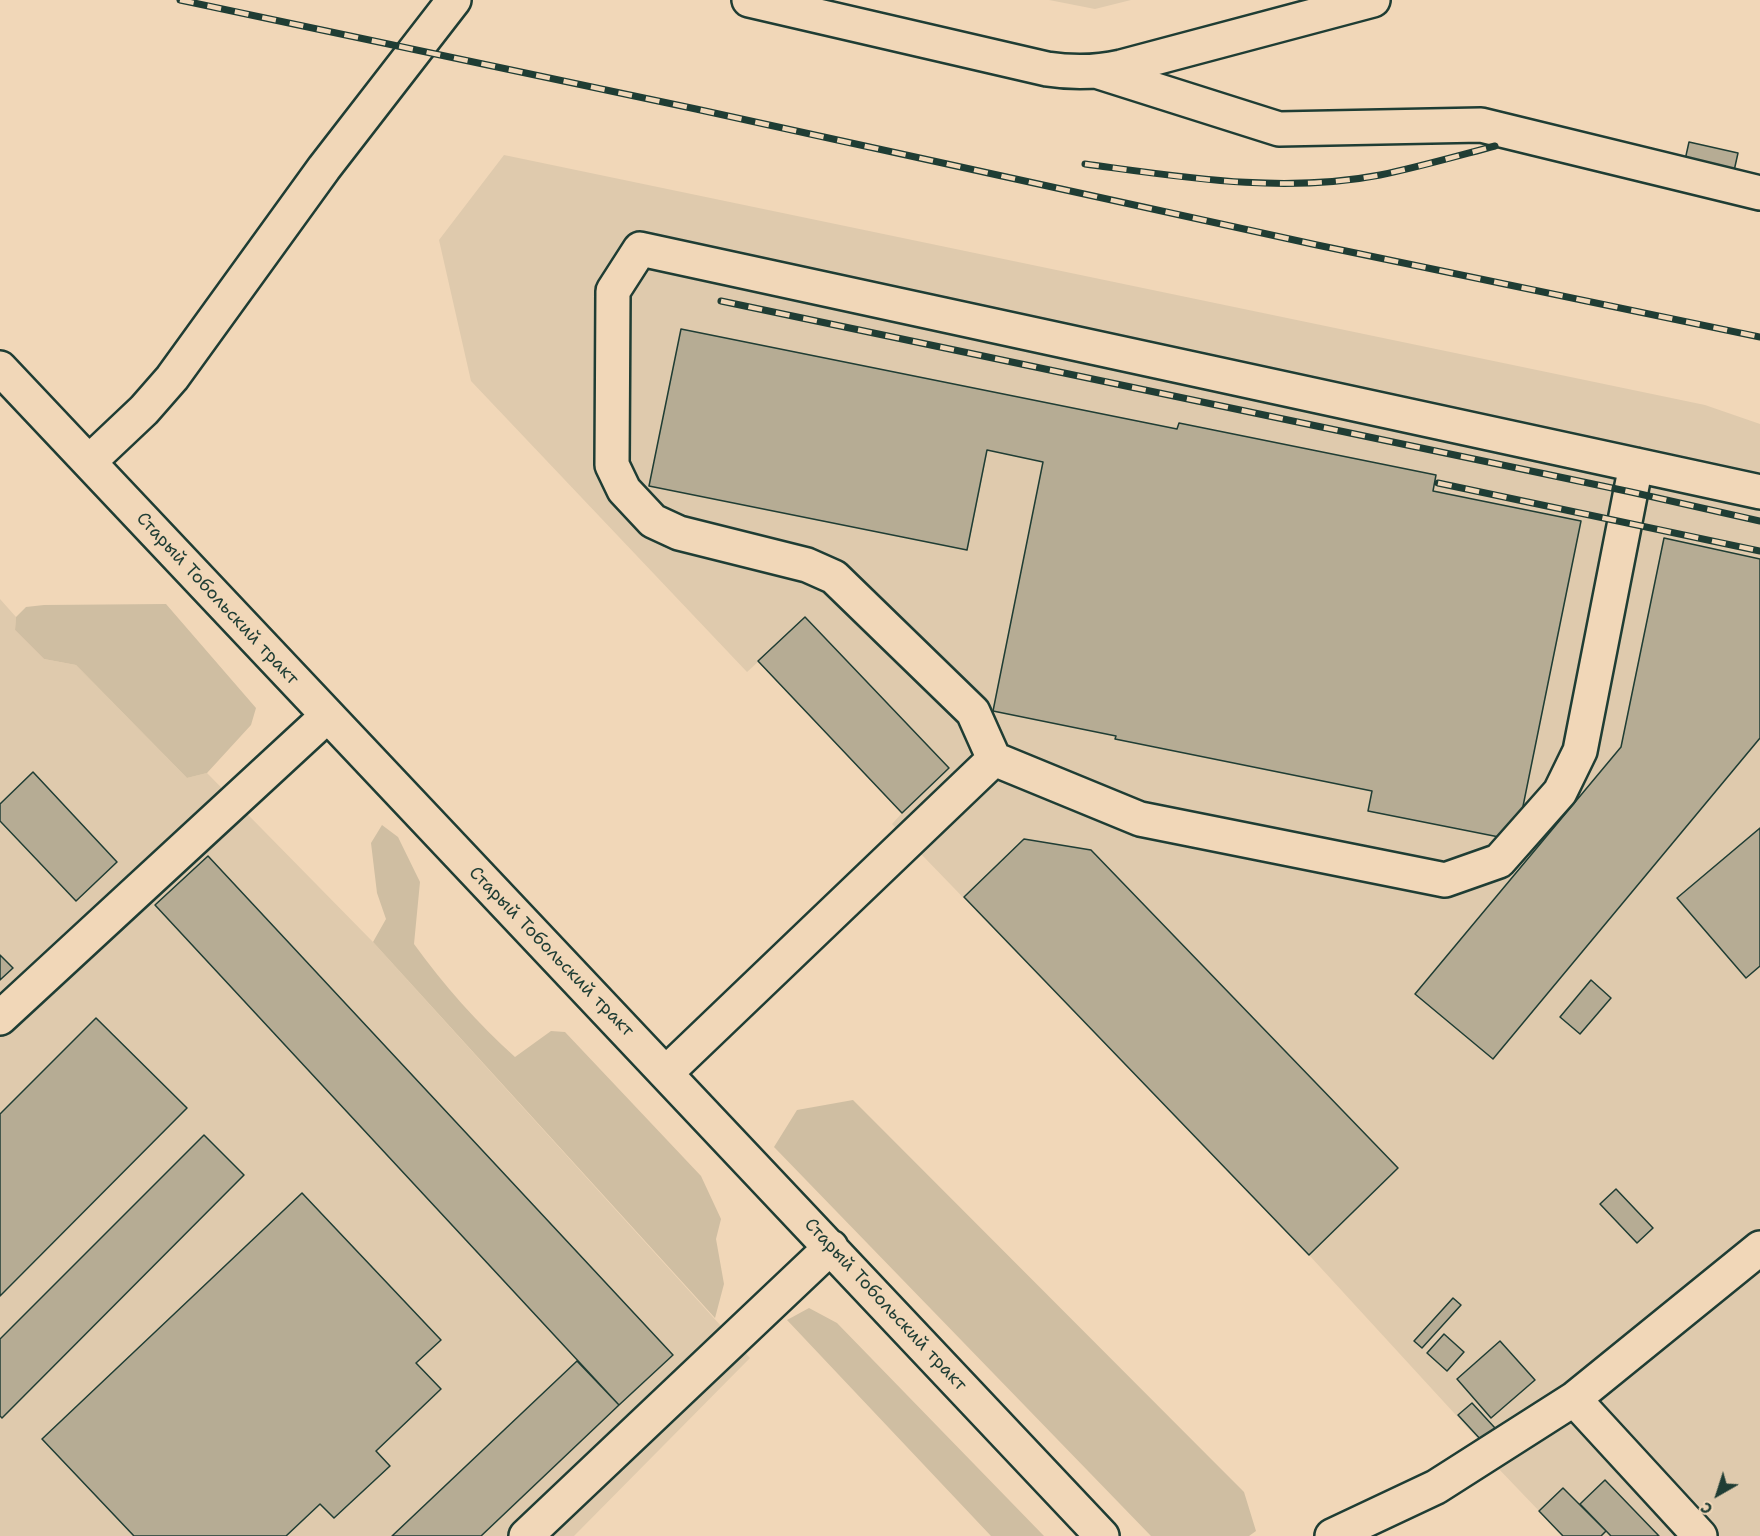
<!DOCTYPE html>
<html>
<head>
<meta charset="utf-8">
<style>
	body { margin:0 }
	#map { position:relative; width:1760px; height:1536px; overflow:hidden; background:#f1d7b8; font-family:"Shantell Sans",sans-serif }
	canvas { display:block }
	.north { position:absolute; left:1688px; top:1464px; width:60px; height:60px; -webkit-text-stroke:4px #f1d7b8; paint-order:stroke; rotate:219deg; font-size:16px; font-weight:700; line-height:24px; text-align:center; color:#1f3d34 }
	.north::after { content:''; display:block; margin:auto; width:21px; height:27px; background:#1f3d34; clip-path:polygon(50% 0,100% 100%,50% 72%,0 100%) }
</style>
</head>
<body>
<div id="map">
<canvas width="1760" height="1536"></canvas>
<div class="north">С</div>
</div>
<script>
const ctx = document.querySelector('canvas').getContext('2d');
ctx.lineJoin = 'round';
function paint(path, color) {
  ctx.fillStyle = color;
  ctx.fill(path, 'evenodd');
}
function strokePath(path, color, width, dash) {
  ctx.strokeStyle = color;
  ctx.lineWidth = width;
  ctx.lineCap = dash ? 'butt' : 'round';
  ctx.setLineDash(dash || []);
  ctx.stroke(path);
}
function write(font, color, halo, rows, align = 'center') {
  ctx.font = font + ' "Shantell Sans",sans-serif';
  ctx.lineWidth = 4.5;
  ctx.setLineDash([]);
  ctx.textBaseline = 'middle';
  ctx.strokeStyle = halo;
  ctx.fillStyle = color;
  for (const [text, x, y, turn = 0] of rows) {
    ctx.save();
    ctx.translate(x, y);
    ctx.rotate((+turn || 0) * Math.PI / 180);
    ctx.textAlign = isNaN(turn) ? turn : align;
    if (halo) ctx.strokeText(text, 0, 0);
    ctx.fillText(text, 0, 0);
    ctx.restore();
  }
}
const built = new Path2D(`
	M1049 0H1131L1095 9Z
	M504 155 1705 405 1760 424V1536H1563L1496 1466 1499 1462 1309 1255 892 824 902 813 758 662 747 672 471 381 439 240Z
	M0 599 16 617 15 630 44 659 76 665 187 778 207 773 373 942 750 1358 574 1536H0Z`);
const green = new Path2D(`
	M166 604 256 708 251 725 207 773 187 778 76 665 44 659 15 630 16 617 26 607 44 605Z
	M382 825 398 837 420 882 414 944C443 984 478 1024 515 1057L551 1031 565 1032 701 1176 721 1219 716 1239 724 1284 715 1318 373 942 386 919 377 893 371 843Z
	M853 1100 1244 1492 1256 1531 1249 1536H1151L774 1147 797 1110Z
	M809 1308 837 1323 1044 1536H991L787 1320Z`);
const building = new Path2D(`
	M1689 142 1738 153 1734 171 1685 160Z
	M681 329 1177 429 1179 423 1436 475 1433 491 1581 521 1520 821 1504 838 1368 811 1372 791 1115 739 1116 736 993 711 1043 462 987 450 967 550 649 486Z
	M1664 538 1760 559V738L1493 1059 1415 994 1621 747Z
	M805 617 949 768 902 813 758 661Z
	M33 772 117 862 76 901 0 821V804Z
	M1760 828V966L1746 978 1677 898Z
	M1024 839 1091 850 1398 1168 1309 1255 964 897Z
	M208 856 673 1355 619 1405 155 905Z
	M0 955 13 968 0 980Z
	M1591 980 1611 998 1580 1034 1560 1017Z
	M96 1018 187 1108 0 1296V1114Z
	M204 1135 244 1175 2 1418 0 1416V1339Z
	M1616 1189 1653 1228 1637 1243 1600 1204Z
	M302 1193 441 1340 416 1363 441 1389 376 1451 390 1466 334 1518 320 1504 286 1536H134L42 1439Z
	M1453 1298 1461 1305 1422 1348 1414 1341Z
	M1444 1334 1464 1352 1447 1371 1427 1353Z
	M1500 1341 1535 1380 1491 1418 1457 1379Z
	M577 1361 619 1405 481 1536H392Z
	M1472 1403 1495 1428 1482 1441 1458 1415Z
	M1605 1480 1659 1536H1611L1580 1504Z
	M1563 1488 1606 1531 1601 1536H1563L1539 1511Z`);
const minor = new Path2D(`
	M749 0 1047 69C1073 73 1095 73 1121 67L1373 0
	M1099 72 1279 129 1481 125 1760 193
	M0 368 1102 1536
	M89 462 144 410 172 378 324 168 454 0
	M1636 465 1580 751 1560 792 1499 861 1445 880 1140 819 994 759 973 712 834 577 807 565 679 533 653 521 624 490 612 465 613 291 640 249 1760 492
	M0 1018 327 716
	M666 1073 994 759
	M1574 1399 1700 1536
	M526 1536 831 1247
	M1332 1536 1436 1487 1574 1399 1760 1248`);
const rail = new Path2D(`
	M180 0 696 109 1317 245 1760 337
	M1085 164C1182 177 1282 194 1380 175 1419 167 1457 156 1495 146
	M721 301 1631 492 1760 521
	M1438 483 1760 551`);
const streetNames = [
	["Старый Тобольский тракт",217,599,47],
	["Старый Тобольский тракт",551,952,46],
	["Старый Тобольский тракт",885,1305,47]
];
paint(built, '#dfcaad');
paint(green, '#cfbea2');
paint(building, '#b6ac94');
strokePath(building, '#1f3d34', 1.5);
strokePath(minor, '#1f3d34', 38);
strokePath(minor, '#f1d7b8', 33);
strokePath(rail, '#1f3d34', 7);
strokePath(rail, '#f1d7b8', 4.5, [14]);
write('18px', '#1f3d34', '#f1d7b8', streetNames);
</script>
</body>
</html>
